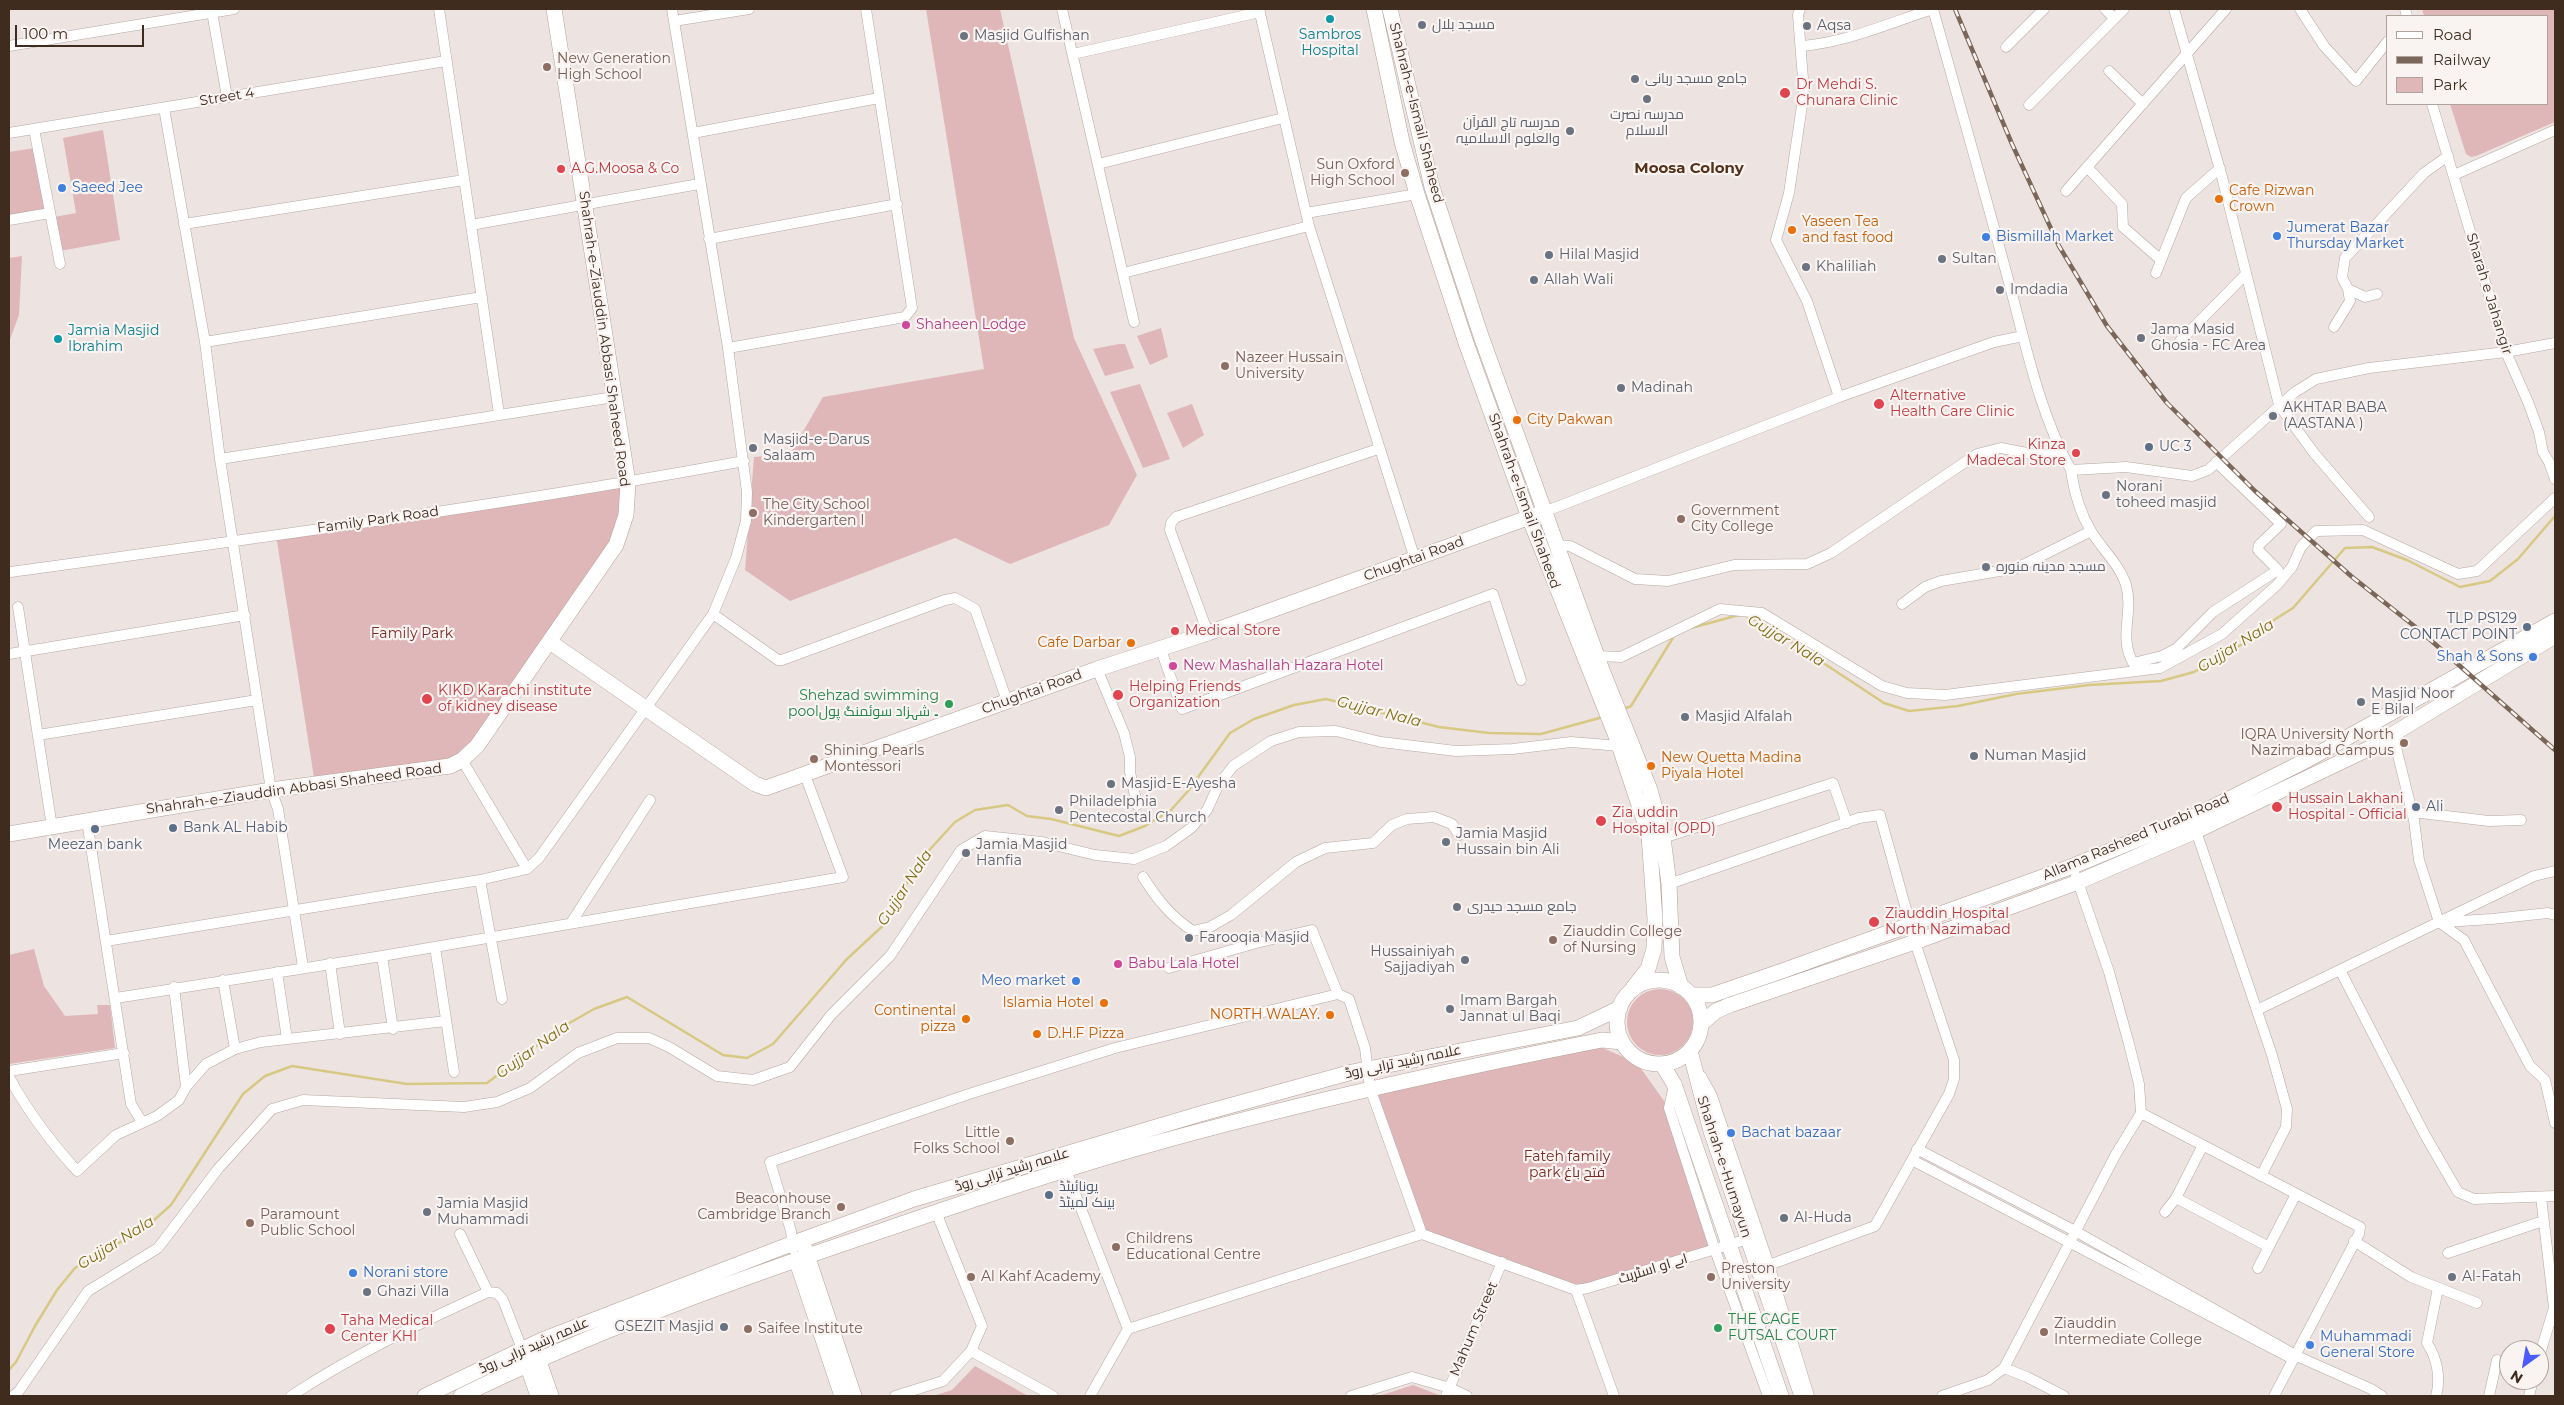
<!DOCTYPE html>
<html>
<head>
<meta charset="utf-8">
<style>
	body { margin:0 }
	#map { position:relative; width:2564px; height:1405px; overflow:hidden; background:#ede3e0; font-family:Montserrat,sans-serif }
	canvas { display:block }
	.frame { position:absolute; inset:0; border:10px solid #3f2c1f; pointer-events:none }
	.legend { position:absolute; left:2386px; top:15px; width:162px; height:90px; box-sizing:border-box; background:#f9f3f1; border:1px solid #afa39d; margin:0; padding:6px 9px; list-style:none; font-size:15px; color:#3f2c1f }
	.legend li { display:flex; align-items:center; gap:10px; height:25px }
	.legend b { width:25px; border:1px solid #afa39d }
	.north { position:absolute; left:2499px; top:1340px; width:50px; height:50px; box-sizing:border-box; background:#f9f3f1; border:1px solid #afa39d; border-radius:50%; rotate:212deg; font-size:14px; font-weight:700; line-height:20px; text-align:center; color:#3f2c1f }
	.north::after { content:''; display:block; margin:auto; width:18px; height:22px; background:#4c5bff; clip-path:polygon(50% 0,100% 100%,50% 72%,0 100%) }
	.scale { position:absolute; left:15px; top:25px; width:129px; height:22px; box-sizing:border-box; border:2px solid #3f2c1f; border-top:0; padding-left:6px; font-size:15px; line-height:18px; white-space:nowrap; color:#3f2c1f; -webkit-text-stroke:4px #f9f3f1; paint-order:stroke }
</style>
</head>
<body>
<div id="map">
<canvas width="2564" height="1405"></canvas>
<div class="frame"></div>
<ul class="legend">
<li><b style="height:6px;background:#fff"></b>Road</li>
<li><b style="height:6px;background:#7b6759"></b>Railway</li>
<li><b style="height:14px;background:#e0b7b9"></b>Park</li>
</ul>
<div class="north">N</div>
<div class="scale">100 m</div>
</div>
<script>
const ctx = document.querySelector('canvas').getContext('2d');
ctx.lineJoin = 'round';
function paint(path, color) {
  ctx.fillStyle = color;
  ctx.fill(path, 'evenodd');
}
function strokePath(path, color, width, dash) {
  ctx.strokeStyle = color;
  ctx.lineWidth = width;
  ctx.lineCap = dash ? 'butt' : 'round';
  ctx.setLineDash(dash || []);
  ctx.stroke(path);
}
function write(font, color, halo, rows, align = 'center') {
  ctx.font = font + ' Montserrat,Cairo,sans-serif';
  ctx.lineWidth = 4.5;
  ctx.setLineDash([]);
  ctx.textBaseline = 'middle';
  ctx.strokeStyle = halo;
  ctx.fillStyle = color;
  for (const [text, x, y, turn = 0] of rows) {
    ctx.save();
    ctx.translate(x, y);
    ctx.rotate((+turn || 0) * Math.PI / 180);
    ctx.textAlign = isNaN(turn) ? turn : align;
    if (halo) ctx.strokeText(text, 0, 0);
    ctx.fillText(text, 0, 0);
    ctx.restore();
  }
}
const green = new Path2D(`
	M926 9H1000L1074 338 1137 475 1109 525 1010 564 955 538 790 601 745 570 754 457 790 454 823 397 984 369Z
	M2422 9H2555V122L2476 156 2471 157 2466 154 2450 104H2548V16H2424Z
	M103 130 120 240 60 251 54 217 76 213 63 138Z
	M35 148 45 210 9 216V152Z
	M22 256 19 315 9 342V258Z
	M1161 328 1168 357 1150 365 1137 336Z
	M1119 344H1125L1134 368 1105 376 1093 349Z
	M1140 384 1170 459 1143 468 1110 392Z
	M1192 404 1204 435 1183 448 1167 413Z
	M628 483 616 545 462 760 315 784 276 535Z
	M34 949 44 986 65 1016 98 1014 97 1005H110L115 1048 9 1064V955Z
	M1627 1022a33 33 0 1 1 66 0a33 33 0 1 1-66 0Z
	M1596 1045 1637 1063 1669 1108 1715 1250 1576 1290 1421 1231 1370 1088Z
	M975 1366 1028 1396H933L952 1390Z
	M1413 1385 1439 1395 1379 1396Z`);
const stream = new Path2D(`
	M1744 615 1761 622 1884 703 1909 711 1958 706 2016 694 2089 685 2161 681 2194 672 2246 642 2266 625 2293 608 2345 548 2372 547 2407 560 2460 587 2490 581 2518 559 2555 516
	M1691 628 1739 615
	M1624 709 1631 706 1674 636
	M9 1370 16 1362 35 1326 57 1290 75 1268 145 1228 171 1205 243 1094 265 1076 292 1066 407 1084 487 1083 559 1029 594 1009 627 997 723 1055 747 1058 773 1044 847 959 888 921 902 891 922 858 955 822 975 810 1008 805 1027 816 1051 819 1119 836 1145 826 1171 810 1188 791 1230 733 1254 719 1294 705 1326 699 1439 727 1489 733 1541 734 1603 717`);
const street = new Path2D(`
	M439 9 499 414
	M1062 9 1134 322
	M1259 9 1309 226 1415 559
	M1800 9 1798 15 1804 92 1789 193 1776 240 1807 301 1839 397
	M1933 9C1957 95 1982 182 2005 268 2024 335 2037 409 2071 470L2126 467 2192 476 2208 470 2295 392 2316 379 2369 368 2506 352 2555 343
	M2105 9 2114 18
	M2174 9 2222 177 2279 405 2314 453 2369 517
	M2300 9 2324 46 2356 81 2388 41
	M2405 9 2407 16
	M212 12 227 97
	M674 21 749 9
	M9 46 234 9
	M1802 46C1848 42 1889 23 1933 9
	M2006 47 2044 9
	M1073 54 1260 12
	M2109 71 2143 104
	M2432 104 2506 352 2528 402 2539 432 2543 452 2549 462 2555 479
	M2029 105 2124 9
	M164 108 205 342 220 459 271 790 278 809 303 967
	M34 129 60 264
	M9 133 446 61
	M693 133 879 98
	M1098 164 1283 118
	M2087 167 2122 204 2123 227 2161 260
	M2454 175 2555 130
	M2066 191 2226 9
	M1306 213 1417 194
	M9 220 50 213
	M184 224 464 180
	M471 225 699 184
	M709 239 897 204
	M1123 273 1309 226
	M2156 273 2186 198 2220 168
	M2348 289 2365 297 2377 294
	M2334 327 2350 301 2348 289 2342 277 2345 258 2424 173 2448 156
	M2180 341 2246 274
	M205 342 482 297
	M728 348 905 317 912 308 866 9
	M220 459 614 397
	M2071 470C2074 492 2079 511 2091 531 2101 548 2120 565 2126 585 2134 614 2118 635 2133 663L2162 656 2176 649 2213 612 2278 570 2258 550 2259 545 2281 524 2216 462
	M1544 512 1839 397 1994 342 2023 336
	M1558 545 1570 546 1635 579 1668 581 1734 565 1807 564 1831 553 1977 454 2001 448 2042 456 2061 452
	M11 572C256 538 501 506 744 461
	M1902 604 1925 587 1941 581 2017 568 2091 531
	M18 607 52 827
	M713 614 778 660H782L945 600 955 598 975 609 1007 701
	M1208 633 1170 530 1171 523 1176 517 1378 449
	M1160 647 1182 709 1493 594 1521 680
	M9 654 245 615
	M1597 656 1621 657 1720 609 1762 613 1882 686 1907 693 1945 695 2160 668 2222 634 2277 585 2292 567 2301 547 2316 531 2363 530 2458 574 2477 571 2555 498
	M1097 669 1124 733 1130 757V772L1137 805
	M38 735 257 700
	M2393 735 2414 820 2419 860 2439 922 2464 940 2530 1066 2545 1080 2555 1123
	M462 760 527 869
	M2412 812 2489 821 2521 820
	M87 821 131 1104 142 1122
	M2196 831 2272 1055 2287 1109 2286 1127 2261 1176
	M1663 838 1833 783 1847 823
	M1143 877C1157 899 1171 917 1193 931L1210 927 1231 915 1296 862 1325 848 1373 843 1392 825 1407 819 1434 817 1452 824 1459 835
	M480 880 502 999
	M1669 884 1859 818 1880 815 1915 942 1954 1060V1079L1949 1094 1875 1226 1769 1265
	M2445 922 2492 919 2548 913 2555 915
	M571 923 650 800
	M106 941 480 880 527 869 539 858 713 614 736 558 746 521 747 492 728 348 672 9
	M435 947 454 1072
	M382 956 393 1029
	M330 963 340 1034
	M1169 968 1256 943 1312 930 1338 994 1349 999 1365 1048 1370 1088 1422 1234
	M2340 970 2425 1135 2458 1192 2474 1199 2555 1196
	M277 972 287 1039
	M223 980 235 1049
	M174 987 186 1087
	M116 998 382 956 843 877 805 775
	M2257 1010 2534 876 2555 871
	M9 1071 124 1053
	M1701 1076 1712 1096 1769 1265 1809 1396
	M9 1077C28 1112 50 1141 77 1171L116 1135 157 1116 179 1100 186 1087 206 1064 235 1049 261 1042 446 1021
	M1674 1085 1669 1108 1715 1250 1768 1396
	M2141 1113 2360 1227 2359 1234 2274 1396
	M1917 1149 2075 1231 2299 1357 2371 1389 2382 1396
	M1912 1160 2293 1359
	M1066 1170 1128 1329
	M2176 1198 2269 1247
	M2165 1212 2176 1198 2203 1145
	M460 1234 488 1292
	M2354 1241 2411 1277 2477 1303
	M793 1249 791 1231 770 1162 969 1094 1115 1048 1338 994
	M2448 1253 2543 1221
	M2258 1268 2296 1194
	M1576 1290 1588 1288 1748 1239
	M971 1351 1053 1396
	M2539 1357 2554 1308 2541 1197
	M2004 1368 2027 1377 2064 1396
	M13 1396 19 1391 88 1291 158 1248 218 1169 272 1109 303 1100 464 1107 497 1102 530 1088 578 1053 617 1038H649L669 1047 717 1076 753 1080 790 1067 831 1015 890 956 961 850 985 836 1042 842 1095 855 1134 859 1166 846 1191 828 1207 810 1218 786 1233 766 1271 741 1299 732 1336 731 1381 742 1456 751 1513 749 1571 742 1620 746
	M291 1396C353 1355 420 1323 488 1292L497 1293 503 1300 522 1349
	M895 1396 943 1381 971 1351 982 1326 936 1212
	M1090 1396 1128 1329 1422 1234 1576 1290 1614 1396
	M1351 1396 1412 1377 1450 1388 1467 1396
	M1446 1396 1502 1262
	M1942 1396 1988 1380 2004 1368 2116 1154 2141 1113 2139 1084 2129 1044 2109 972 2076 876
	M2436 1396C2441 1378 2437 1358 2427 1343L2438 1288
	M2489 1396 2497 1360
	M2529 1396 2533 1380`);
const secondary = new Path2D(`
	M1374 9 1402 142 1417 194 1466 343 1529 517 1616 736 1649 835 1655 919 1654 949 1648 969 1633 988
	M1390 9 1432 187 1481 336 1602 670 1650 790 1663 838 1669 884 1672 957 1681 987
	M550 642 755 784 766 788 1097 669 1208 633 1544 512
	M9 834 271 790 450 766 462 760 477 746 616 545 626 515 628 483 554 9
	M1617 1022a42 42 0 1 1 84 0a42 42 0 1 1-84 0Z
	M1691 995H1712L1782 971 2073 866 2197 815 2307 760 2555 621
	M1701 1024 1716 1011 1730 1005 1915 942 2078 882 2196 831 2370 748 2555 636
	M1690 1051 1711 1131 1802 1396
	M1662 1064 1674 1084 1781 1396
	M804 1246 854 1396
	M796 1259 842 1396
	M535 1350 551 1396
	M524 1355 538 1396
	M425 1396 542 1340 791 1244 914 1199 1200 1114 1352 1072 1578 1028 1620 1008
	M461 1396C596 1330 738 1279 881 1231 968 1201 1056 1171 1145 1146 1295 1104 1449 1070 1602 1040L1622 1042`);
const rail = new Path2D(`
	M1955 9 2012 144 2059 246 2107 326 2167 403 2255 491 2351 576 2418 629 2555 750`);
const markers = [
	[1330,19,5,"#0f9aa8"],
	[1422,25,5,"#6b7280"],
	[1807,26,5,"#6b7280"],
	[964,36,5,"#6b7280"],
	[547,67,5,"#8d6e63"],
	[1635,79,5,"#6b7280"],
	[1785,93,6,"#e0444e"],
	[1647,99,5,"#6b7280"],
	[1570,131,5,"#6b7280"],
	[561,169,5,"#e0444e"],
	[1405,173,5,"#8d6e63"],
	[62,188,5,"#3f7fe0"],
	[2219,199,5,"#e8710a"],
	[1792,230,5,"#e8710a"],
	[2277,236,5,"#3f7fe0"],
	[1986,237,5,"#3f7fe0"],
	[1549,255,5,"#6b7280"],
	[1942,259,5,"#6b7280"],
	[1806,267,5,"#6b7280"],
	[1534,280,5,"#6b7280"],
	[2000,290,5,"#6b7280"],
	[906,325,5,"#d1479c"],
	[2141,338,5,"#6b7280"],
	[58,339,5,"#0f9aa8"],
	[1225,366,5,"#8d6e63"],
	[1621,388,5,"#6b7280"],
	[1879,404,6,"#e0444e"],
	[2273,416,5,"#6b7280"],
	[1517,420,5,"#e8710a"],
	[2149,447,5,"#5c6f8a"],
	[753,448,5,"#6b7280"],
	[2076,453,5,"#e0444e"],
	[2106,495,5,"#6b7280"],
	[753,513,5,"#8d6e63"],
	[1681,519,5,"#8d6e63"],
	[1986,567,5,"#6b7280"],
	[2527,627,5,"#5c6f8a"],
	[1175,631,5,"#e0444e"],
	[1131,643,5,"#e8710a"],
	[2533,657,5,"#3f7fe0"],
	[1173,666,5,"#d1479c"],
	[1118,695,6,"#e0444e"],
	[427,699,6,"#e0444e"],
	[2361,702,5,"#6b7280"],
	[949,704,5,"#2e9e5b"],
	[1685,717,5,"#6b7280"],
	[2404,743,5,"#8d6e63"],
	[1974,756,5,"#6b7280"],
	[814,759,5,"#8d6e63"],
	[1651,766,5,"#e8710a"],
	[1111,784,5,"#6b7280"],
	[2277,807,6,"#e0444e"],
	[2416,807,5,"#5c6f8a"],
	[1059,810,5,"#6b7280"],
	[1601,821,6,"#e0444e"],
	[173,828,5,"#5c6f8a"],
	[95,829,5,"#5c6f8a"],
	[1446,842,5,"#6b7280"],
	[966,853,5,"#6b7280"],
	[1457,907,5,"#6b7280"],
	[1874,922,6,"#e0444e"],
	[1189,938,5,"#6b7280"],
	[1553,940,5,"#8d6e63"],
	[1465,960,5,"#6b7280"],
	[1118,964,5,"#d1479c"],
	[1076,981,5,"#3f7fe0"],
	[1104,1003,5,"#e8710a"],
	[1450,1009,5,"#6b7280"],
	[1330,1015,5,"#e8710a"],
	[966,1019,5,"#e8710a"],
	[1037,1034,5,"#e8710a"],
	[1731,1133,5,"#3f7fe0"],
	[1010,1141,5,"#8d6e63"],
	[1049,1195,5,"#5c6f8a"],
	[841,1207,5,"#8d6e63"],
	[427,1212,5,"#6b7280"],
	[1784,1218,5,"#6b7280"],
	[250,1223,5,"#8d6e63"],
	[1116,1247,5,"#8d6e63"],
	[353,1273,5,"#3f7fe0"],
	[971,1277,5,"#8d6e63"],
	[1711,1277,5,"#8d6e63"],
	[2452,1277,5,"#6b7280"],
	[367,1292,5,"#6b7280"],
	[724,1327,5,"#6b7280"],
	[1718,1328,5,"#2e9e5b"],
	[330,1329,6,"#e0444e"],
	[748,1329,5,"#8d6e63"],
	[2044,1332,5,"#8d6e63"],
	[2310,1345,5,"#3f7fe0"]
];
const worshipNames = [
	["مسجد بلال",1432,25],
	["Aqsa",1817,26],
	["Masjid Gulfishan",974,36],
	["جامع مسجد ربانی",1645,79],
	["مدرسہ نصرت",1647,115,"center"],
	["الاسلام",1647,131,"center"],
	["مدرسہ تاج القرآن",1560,123,"right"],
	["والعلوم الاسلامیہ",1560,139,"right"],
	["Hilal Masjid",1559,255],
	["Sultan",1952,259],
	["Khaliliah",1816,267],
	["Allah Wali",1544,280],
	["Imdadia",2010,290],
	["Jama Masid",2151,330],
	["Ghosia - FC Area",2151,346],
	["Madinah",1631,388],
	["AKHTAR BABA",2283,408],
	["(AASTANA )",2283,424],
	["Masjid-e-Darus",763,440],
	["Salaam",763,456],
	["Norani",2116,487],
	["toheed masjid",2116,503],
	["مسجد مدینہ منورہ",1996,567],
	["Masjid Noor",2371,694],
	["E Bilal",2371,710],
	["Masjid Alfalah",1695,717],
	["Numan Masjid",1984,756],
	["Masjid-E-Ayesha",1121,784],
	["Philadelphia",1069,802],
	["Pentecostal Church",1069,818],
	["Jamia Masjid",1456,834],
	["Hussain bin Ali",1456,850],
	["Jamia Masjid",976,845],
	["Hanfia",976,861],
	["جامع مسجد حیدری",1467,907],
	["Farooqia Masjid",1199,938],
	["Hussainiyah",1455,952,"right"],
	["Sajjadiyah",1455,968,"right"],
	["Imam Bargah",1460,1001],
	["Jannat ul Baqi",1460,1017],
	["Jamia Masjid",437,1204],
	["Muhammadi",437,1220],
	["Al-Huda",1794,1218],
	["Al-Fatah",2462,1277],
	["Ghazi Villa",377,1292],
	["GSEZIT Masjid",714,1327,"right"]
];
const cultureNames = [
	["Sambros",1330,35],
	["Hospital",1330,51],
	["Jamia Masjid",68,331,"left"],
	["Ibrahim",68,347,"left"]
];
const educationNames = [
	["New Generation",557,59],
	["High School",557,75],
	["Sun Oxford",1395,165,"right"],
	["High School",1395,181,"right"],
	["Nazeer Hussain",1235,358],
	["University",1235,374],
	["The City School",763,505],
	["Kindergarten I",763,521],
	["Government",1691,511],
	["City College",1691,527],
	["IQRA University North",2394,735,"right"],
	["Nazimabad Campus",2394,751,"right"],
	["Shining Pearls",824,751],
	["Montessori",824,767],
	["Ziauddin College",1563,932],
	["of Nursing",1563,948],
	["Little",1000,1133,"right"],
	["Folks School",1000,1149,"right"],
	["Beaconhouse",831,1199,"right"],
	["Cambridge Branch",831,1215,"right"],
	["Paramount",260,1215],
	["Public School",260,1231],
	["Childrens",1126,1239],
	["Educational Centre",1126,1255],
	["Preston",1721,1269],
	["University",1721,1285],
	["Al Kahf Academy",981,1277],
	["Ziauddin",2054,1324],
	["Intermediate College",2054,1340],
	["Saifee Institute",758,1329]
];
const healthNames = [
	["Dr Mehdi S.",1796,85],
	["Chunara Clinic",1796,101],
	["A.G.Moosa & Co",571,169],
	["Alternative",1890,396],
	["Health Care Clinic",1890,412],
	["Kinza",2066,445,"right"],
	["Madecal Store",2066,461,"right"],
	["Medical Store",1185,631],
	["Helping Friends",1129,687],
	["Organization",1129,703],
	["KIKD Karachi institute",438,691],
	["of kidney disease",438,707],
	["Hussain Lakhani",2288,799],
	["Hospital - Official",2288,815],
	["Zia uddin",1612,813],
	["Hospital (OPD)",1612,829],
	["Ziauddin Hospital",1885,914],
	["North Nazimabad",1885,930],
	["Taha Medical",341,1321],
	["Center KHI",341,1337]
];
const streetNames = [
	["Street 4",227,97,-9],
	["Shahrah-e-Ismail Shaheed",1416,113,76],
	["Sharah e Jahangir",2489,294,73],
	["Shahrah-e-Ziauddin Abbasi Shaheed Road",604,339,82],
	["Shahrah-e-Ismail Shaheed",1524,501,70],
	["Family Park Road",378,520,-8],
	["Chughtai Road",1414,559,-20],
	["Chughtai Road",1032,692,-20],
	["Shahrah-e-Ziauddin Abbasi Shaheed Road",294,789,-8],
	["Allama Rasheed Turabi Road",2136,837,-23],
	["علامہ رشید ترابی روڈ",1403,1062,-12],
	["Shahrah-e-Humayun",1724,1167,72],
	["علامہ رشید ترابی روڈ",1012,1170,-17],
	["اے او اسٹریٹ",1653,1269,-17],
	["Mahum Street",1474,1329,-67],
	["علامہ رشید ترابی روڈ",534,1346,-24]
];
const shopNames = [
	["Saeed Jee",72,188],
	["Jumerat Bazar",2287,228],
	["Thursday Market",2287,244],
	["Bismillah Market",1996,237],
	["Shah & Sons",2523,657,"right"],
	["Meo market",1066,981,"right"],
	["Bachat bazaar",1741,1133],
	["Norani store",363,1273],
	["Muhammadi",2320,1337],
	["General Store",2320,1353]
];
const foodNames = [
	["Cafe Rizwan",2229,191],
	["Crown",2229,207],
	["Yaseen Tea",1802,222],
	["and fast food",1802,238],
	["City Pakwan",1527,420],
	["Cafe Darbar",1121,643,"right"],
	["New Quetta Madina",1661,758],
	["Piyala Hotel",1661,774],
	["Islamia Hotel",1094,1003,"right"],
	["Continental",956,1011,"right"],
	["pizza",956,1027,"right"],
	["NORTH WALAY.",1320,1015,"right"],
	["D.H.F Pizza",1047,1034]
];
const hotelNames = [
	["Shaheen Lodge",916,325],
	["New Mashallah Hazara Hotel",1183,666],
	["Babu Lala Hotel",1128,964]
];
const serviceNames = [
	["UC 3",2159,447],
	["TLP PS129",2517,619,"right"],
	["CONTACT POINT",2517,635,"right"],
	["Ali",2426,807],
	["Bank AL Habib",183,828],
	["Meezan bank",95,845,"center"],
	["یونائیٹڈ",1059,1187],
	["بینک لمیٹڈ",1059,1203]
];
const parkNames = [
	["Family Park",412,634],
	["Fateh family",1567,1157],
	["park فتح باغ",1567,1173]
];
const leisureNames = [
	["Shehzad swimming",939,696],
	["pool۔ شہزاد سوئمنگ پول",939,712],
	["THE CAGE",1728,1320,"left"],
	["FUTSAL COURT",1728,1336,"left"]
];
const neighbourhoodNames = [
	["Moosa Colony",1689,169]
];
const waterNames = [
	["Gujjar Nala",1786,641,31],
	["Gujjar Nala",2236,646,-32],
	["Gujjar Nala",1379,712,14],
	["Gujjar Nala",905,888,-57],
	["Gujjar Nala",533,1050,-36],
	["Gujjar Nala",116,1243,-32]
];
paint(green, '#e0b7b9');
strokePath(stream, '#d7c983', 2.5);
strokePath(street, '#b5a8a2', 11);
strokePath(secondary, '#b4a198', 16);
strokePath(street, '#fff', 10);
strokePath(secondary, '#fff', 15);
strokePath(rail, '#7b6759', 4.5);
strokePath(rail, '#f9f3f1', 2.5, [8]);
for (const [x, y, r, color] of markers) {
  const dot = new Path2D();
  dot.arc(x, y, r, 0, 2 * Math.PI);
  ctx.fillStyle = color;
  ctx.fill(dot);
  strokePath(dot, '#f9f3f1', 2);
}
write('14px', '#5b616d', '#f9f3f1', worshipNames, 'left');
write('14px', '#0d838f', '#f9f3f1', cultureNames);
write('14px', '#785e54', '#f9f3f1', educationNames, 'left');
write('14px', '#be3a42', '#f9f3f1', healthNames, 'left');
write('14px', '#3f2c1f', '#f9f3f1', streetNames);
write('14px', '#366cbe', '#f9f3f1', shopNames, 'left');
write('14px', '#c56008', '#f9f3f1', foodNames, 'left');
write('14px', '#b23c85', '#f9f3f1', hotelNames, 'left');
write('14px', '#4e5e75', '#f9f3f1', serviceNames, 'left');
write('14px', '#7a2b25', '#f9f3f1', parkNames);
write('14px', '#27864d', '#f9f3f1', leisureNames, 'right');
write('bold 15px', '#533219', '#f9f3f1', neighbourhoodNames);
write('italic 15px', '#816f13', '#f9f3f1', waterNames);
</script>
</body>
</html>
